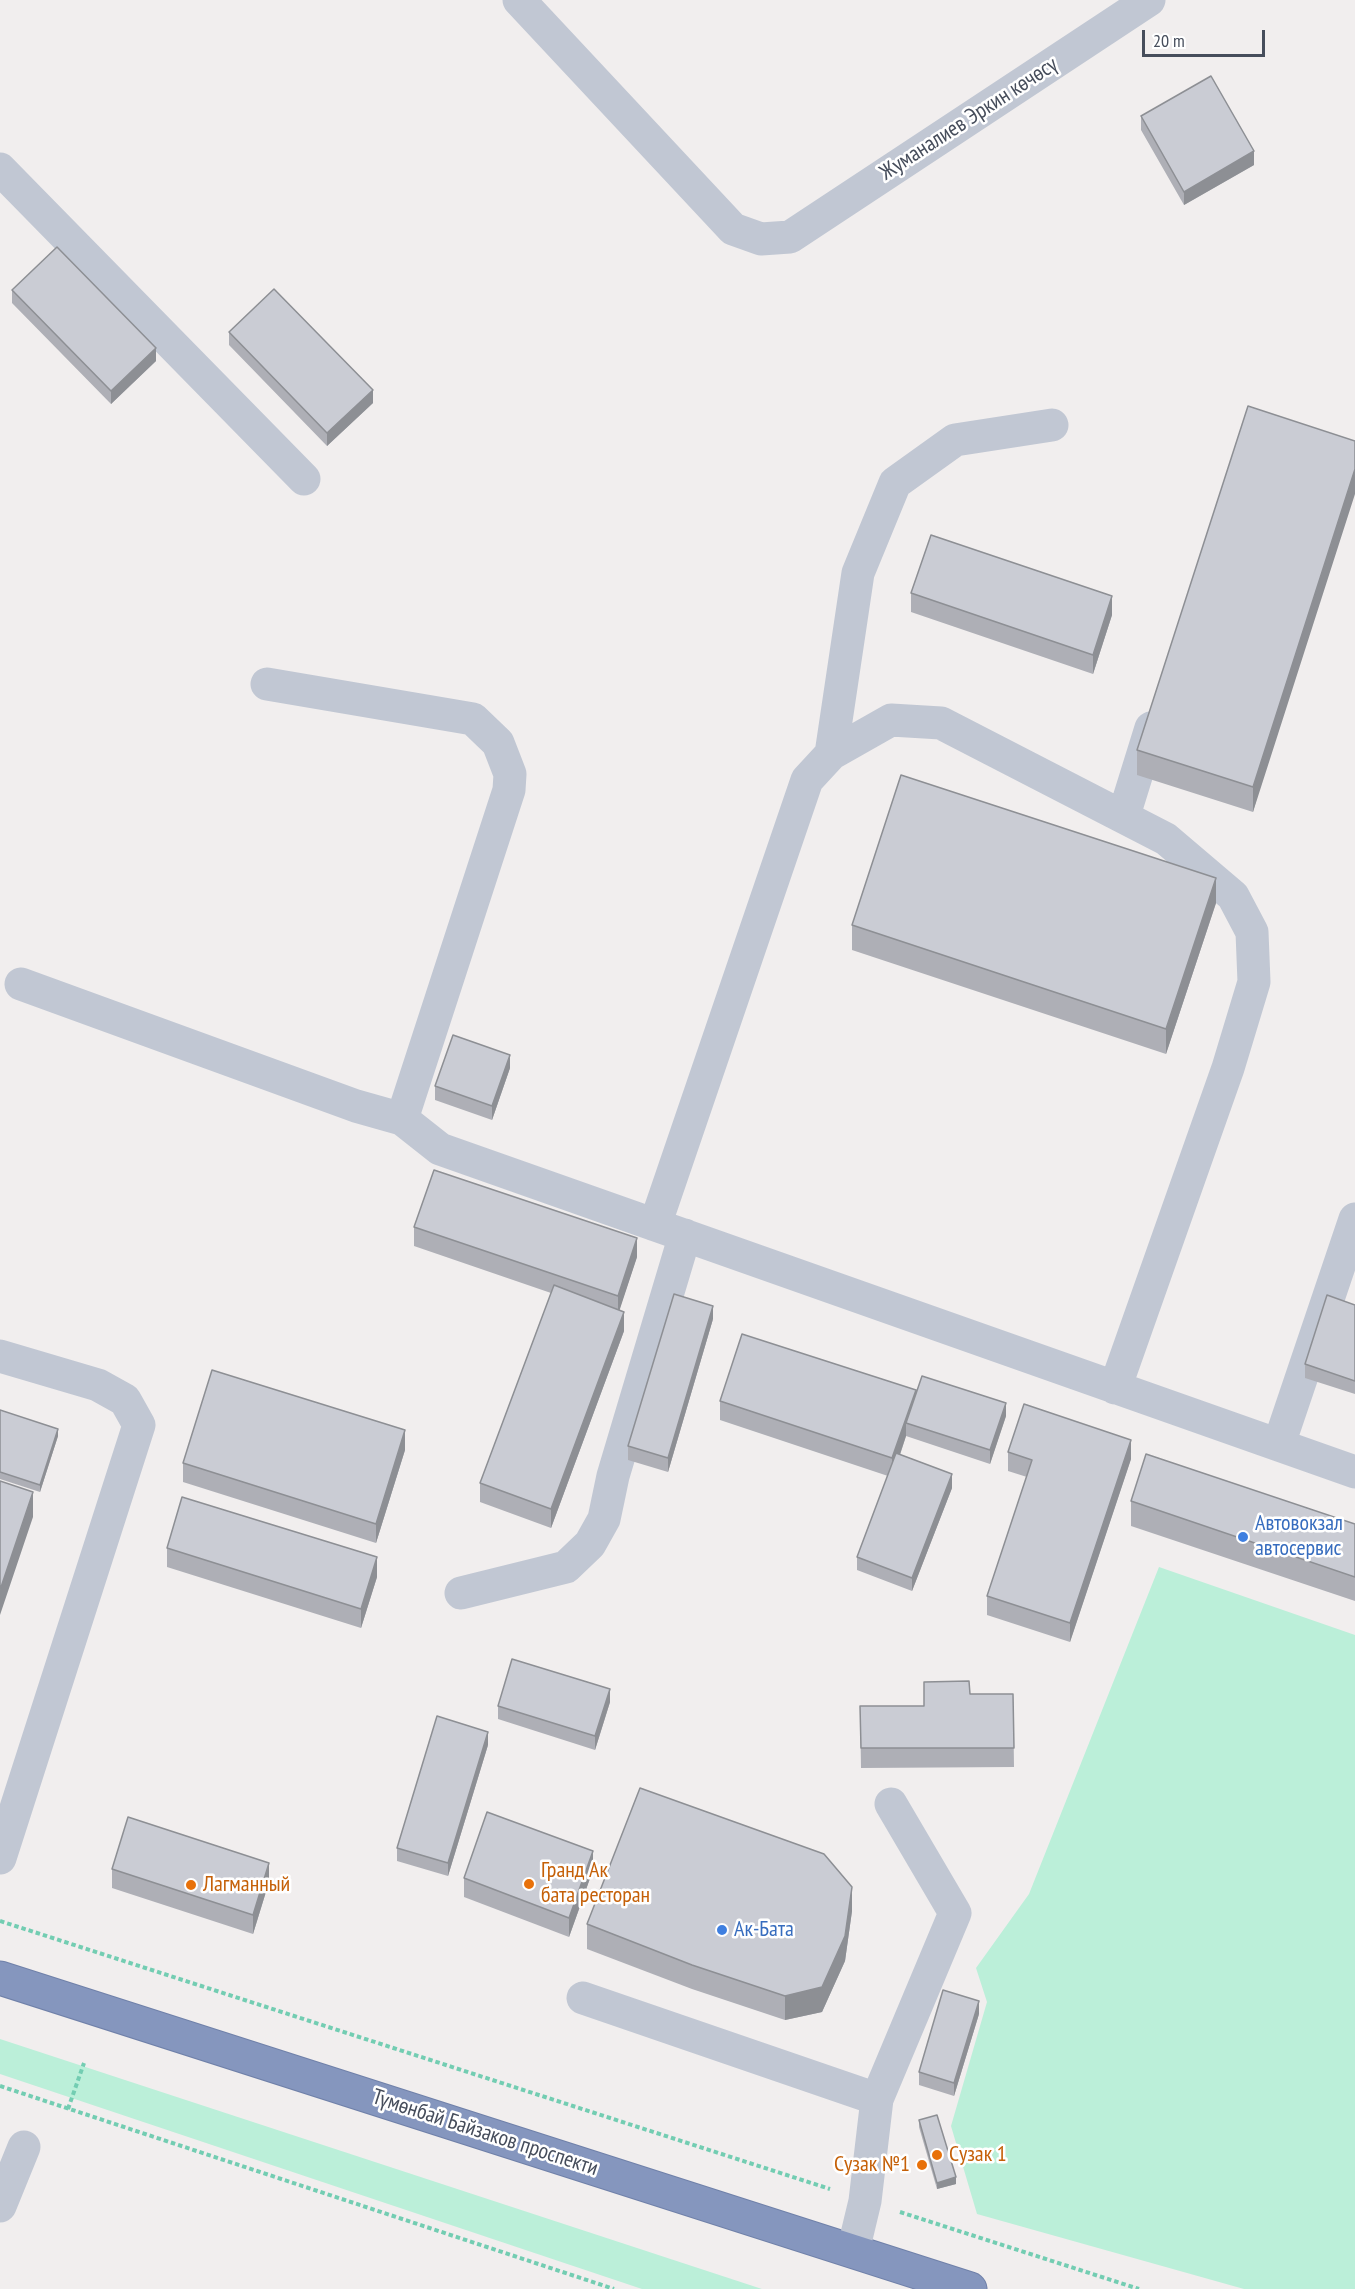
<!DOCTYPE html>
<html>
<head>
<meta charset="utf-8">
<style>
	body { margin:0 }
	#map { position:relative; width:1355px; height:2289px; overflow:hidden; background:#f1eeee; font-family:"PT Sans Narrow",sans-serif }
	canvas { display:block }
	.scale { position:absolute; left:1142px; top:30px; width:123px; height:27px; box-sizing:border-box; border:3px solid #464d5b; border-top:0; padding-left:8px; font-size:18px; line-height:21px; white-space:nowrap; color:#464d5b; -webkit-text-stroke:4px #fff; paint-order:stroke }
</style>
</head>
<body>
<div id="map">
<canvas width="1355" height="2289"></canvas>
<div class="scale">20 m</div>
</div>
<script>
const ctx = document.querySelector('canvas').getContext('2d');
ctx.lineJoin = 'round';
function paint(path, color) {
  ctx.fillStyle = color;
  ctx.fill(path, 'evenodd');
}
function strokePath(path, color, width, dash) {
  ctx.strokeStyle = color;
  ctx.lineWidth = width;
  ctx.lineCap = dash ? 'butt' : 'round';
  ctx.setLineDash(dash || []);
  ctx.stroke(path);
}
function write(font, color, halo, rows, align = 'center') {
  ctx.font = font + ' "PT Sans Narrow",sans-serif';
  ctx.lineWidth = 5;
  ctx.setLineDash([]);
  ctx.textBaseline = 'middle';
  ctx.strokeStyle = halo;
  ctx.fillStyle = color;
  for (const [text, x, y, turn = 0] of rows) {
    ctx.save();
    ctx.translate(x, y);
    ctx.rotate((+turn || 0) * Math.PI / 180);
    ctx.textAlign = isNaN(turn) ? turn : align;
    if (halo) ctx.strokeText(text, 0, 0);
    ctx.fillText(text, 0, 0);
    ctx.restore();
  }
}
const green = new Path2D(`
	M1159 1567 1355 1635V2289H1244L977 2214 951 2126 987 2002 976 1968 1029 1894Z
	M0 2039 762 2289H642L0 2074Z`);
const path = new Path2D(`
	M0 1921 830 2189
	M0 2086 614 2289
	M68 2109 84 2063
	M900 2212 1139 2289`);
const minor = new Path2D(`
	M519 0 733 229 761 239 790 237 1149 0
	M0 169 304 479
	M267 684 473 719 498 743 510 774 509 790 402 1119
	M831 754 858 573 895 483 955 440 1052 425
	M1124 815 1151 728
	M21 984 356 1106 402 1119 440 1149 1355 1472
	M655 1225 807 780 831 754 891 720 941 723 1166 839 1233 896 1252 932 1254 982 1228 1068 1115 1388
	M0 1356 98 1385 125 1400 139 1425 0 1858
	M1279 1444 1355 1219
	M461 1593 566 1567 590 1544 604 1519 613 1476 685 1235
	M583 1998 877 2099 865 2201 853 2251
	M877 2099 955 1913 891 1804
	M0 2206 24 2147`);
const highway = new Path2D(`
	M0 1978 970 2289`);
const wall = new Path2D(`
	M1141 116 1254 165 1184 205 1141 130Z
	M12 290 156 361 111 404 12 303Z
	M229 332 373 403 327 446 229 345Z
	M1355 441 1253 812 1137 775V750Z
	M911 593 1112 615 1093 674 911 612Z
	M1216 903 1166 1054 852 950V925Z
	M510 1068 492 1120 435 1100V1086Z
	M414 1227 637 1257 619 1310 624 1331 551 1528 480 1502V1483L551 1293 414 1246Z
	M1355 1305V1394L1305 1378V1364Z
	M713 1319 668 1472 628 1460V1446Z
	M916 1395 1006 1416 990 1464 906 1436 900 1455 952 1488 912 1591 857 1570V1557L888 1476 720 1420V1401Z
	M0 1410 58 1436 40 1492 0 1479Z
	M405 1450 376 1543 183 1482V1463Z
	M1008 1452 1131 1459 1070 1642 987 1615V1596L1027 1477 1008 1471Z
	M1131 1501 1355 1524V1601L1131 1526Z
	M167 1548 377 1577 361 1628 167 1567Z
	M970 1694H1013L1014 1767 861 1768 860 1706H924Z
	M610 1702 595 1750 498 1719V1706Z
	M488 1745 448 1876 397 1861V1848Z
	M112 1869 269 1882 253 1934 112 1888Z
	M593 1870 569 1937 464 1897V1878Z
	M852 1911 845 1961 822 2012 785 2020 692 1989 587 1949V1924Z
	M979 2014 954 2096 919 2085V2072Z
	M919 2120 956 2184 937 2189 919 2127Z`);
const shadedWall = new Path2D(`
	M1254 151V165L1184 205V192Z
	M156 348V361L111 404V391Z
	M373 390V403L327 446V433Z
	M1355 469V494L1253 812V787Z
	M1112 596V615L1093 674V655Z
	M1216 878V903L1166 1054V1029Z
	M510 1055V1068L492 1120V1106Z
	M637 1238V1257L618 1315V1296Z
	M713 1306V1319L668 1472V1458Z
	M624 1312V1331L551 1528V1509Z
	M916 1390V1409L906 1423V1436L892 1478V1458Z
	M1006 1403V1416L990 1464V1450Z
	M58 1429V1436L40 1492V1485Z
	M405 1430V1450L376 1543V1524Z
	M1131 1440V1459L1070 1642V1623Z
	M952 1474V1488L912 1591V1578Z
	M33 1492V1517L0 1615V1590Z
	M377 1557V1577L361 1628V1609Z
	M610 1689V1702L595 1750V1736Z
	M488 1732V1745L448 1876V1863Z
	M593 1851V1870L569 1937V1918Z
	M269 1863V1882L253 1934V1915Z
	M852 1887V1911L845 1961 822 2012 785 2020V1996Z
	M979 2001V2014L954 2096V2083Z
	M956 2177V2184L937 2189V2183Z`);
const building = new Path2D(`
	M1211 76 1254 151 1184 192 1141 116Z
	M57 247 156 348 111 391 12 290Z
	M274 289 373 390 327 433 229 332Z
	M1248 406 1355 441V469L1253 787 1137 750Z
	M931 535 1112 596 1093 655 911 593Z
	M901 775 1216 878 1166 1029 852 925Z
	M453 1035 510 1055 492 1106 435 1086Z
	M434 1170 637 1238 618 1296 414 1227Z
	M554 1285 624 1312 551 1509 480 1483Z
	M674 1294 713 1306 668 1458 628 1446Z
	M1327 1295 1355 1305V1381L1305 1364Z
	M742 1334 916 1390 892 1458 720 1401Z
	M212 1370 405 1430 376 1524 183 1463Z
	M922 1376 1006 1403 990 1450 906 1423Z
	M1024 1404 1131 1440 1070 1623 987 1596 1032 1460 1008 1452Z
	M0 1410 58 1429 40 1485 0 1472Z
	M896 1453 952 1474 912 1578 857 1557Z
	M1146 1454 1355 1524V1577L1131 1501Z
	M0 1481 33 1492 0 1590Z
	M182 1497 377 1557 361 1609 167 1548Z
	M512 1659 610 1689 595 1736 498 1706Z
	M969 1681 970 1694H1013L1014 1748H861L860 1706H924V1682Z
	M437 1716 488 1732 448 1863 397 1848Z
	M640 1788 824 1854 852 1887 845 1936 822 1987 785 1996 692 1965 587 1924Z
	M487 1812 593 1851 569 1918 464 1878Z
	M128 1817 269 1863 253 1915 112 1869Z
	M943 1990 979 2001 954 2083 919 2072Z
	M937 2115 956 2177 937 2183 919 2120Z`);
const markers = [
	[1243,1537,6,"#3f7fe0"],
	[529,1884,6,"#e8710a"],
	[191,1885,6,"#e8710a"],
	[722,1930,6,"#3f7fe0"],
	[937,2155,6,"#e8710a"],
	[922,2165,6,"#e8710a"]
];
const streetNames = [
	["Жуманалиев Эркин көчөсү",969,119,-33],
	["Түмөнбай Байзаков проспекти",485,2133,18]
];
const shopNames = [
	["Автовокзал",1255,1524],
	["автосервис",1255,1549],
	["Ак-Бата",734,1930]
];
const foodNames = [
	["Гранд Ак",541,1871],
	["бата ресторан",541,1896],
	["Лагманный",203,1885],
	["Сузак 1",949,2155],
	["Сузак №1",910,2165,"right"]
];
paint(green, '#bbefd9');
strokePath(highway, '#7081a9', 35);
strokePath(path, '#73cdb2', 4, [4.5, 3]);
strokePath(minor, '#c1c7d3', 33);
strokePath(highway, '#8596be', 33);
paint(wall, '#aeafb6');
paint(shadedWall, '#8d8f94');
paint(building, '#caccd4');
strokePath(building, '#8d8f94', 1.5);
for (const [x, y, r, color] of markers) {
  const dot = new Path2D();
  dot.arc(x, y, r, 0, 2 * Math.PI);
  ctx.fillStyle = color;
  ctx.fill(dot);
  strokePath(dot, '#fff', 2);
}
write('22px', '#464d5b', '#fff', streetNames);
write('22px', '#366cbe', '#fff', shopNames, 'left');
write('22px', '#c56008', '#fff', foodNames, 'left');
</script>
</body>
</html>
